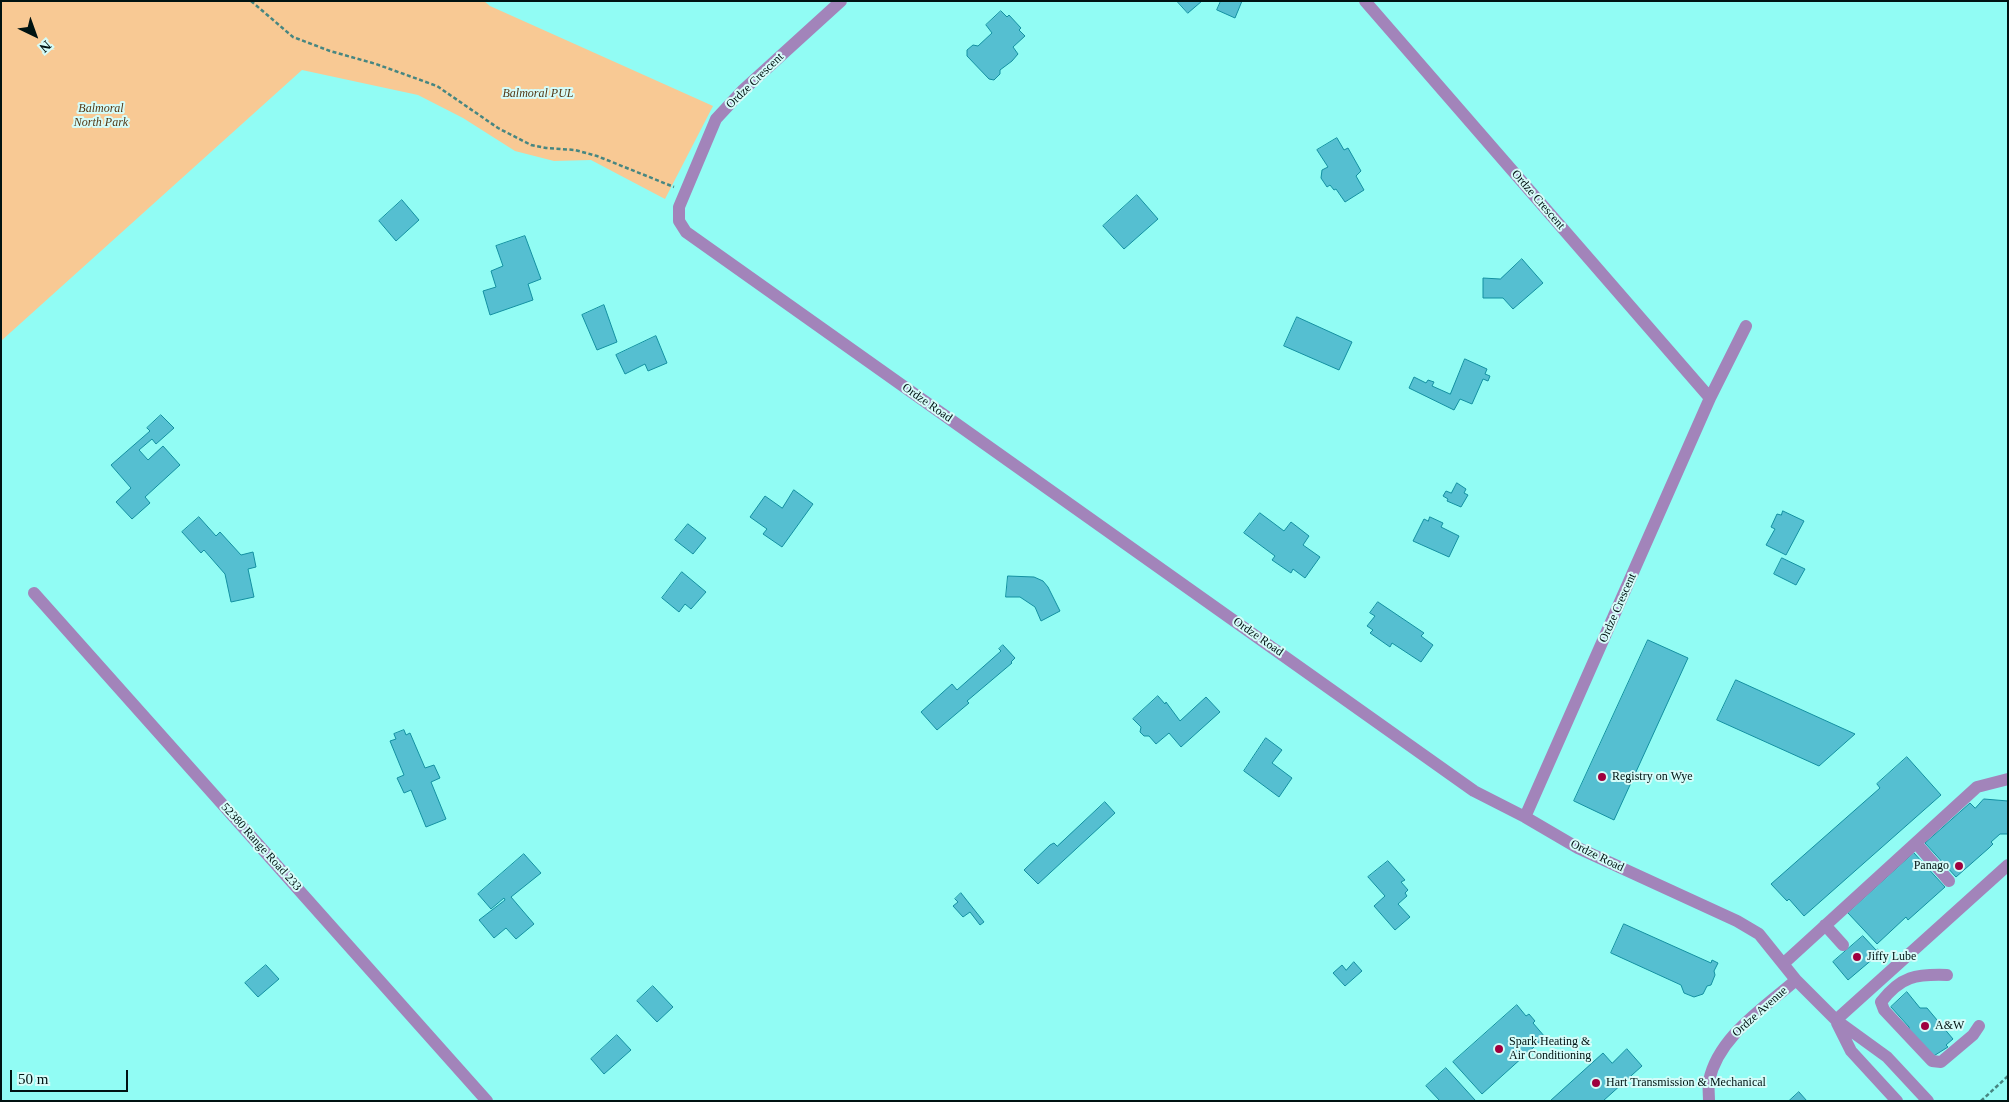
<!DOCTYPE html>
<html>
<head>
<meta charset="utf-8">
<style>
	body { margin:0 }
	#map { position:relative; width:2009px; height:1102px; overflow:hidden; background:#91fcf4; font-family:Georgia,serif }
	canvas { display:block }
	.frame { position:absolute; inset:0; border:2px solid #001312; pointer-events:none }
	.north { position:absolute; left:10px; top:10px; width:50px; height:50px; -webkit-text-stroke:4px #d5fcf9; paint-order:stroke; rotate:138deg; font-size:14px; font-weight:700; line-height:20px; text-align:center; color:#001312 }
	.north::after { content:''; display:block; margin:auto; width:18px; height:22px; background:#001312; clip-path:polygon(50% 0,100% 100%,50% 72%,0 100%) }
	.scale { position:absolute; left:10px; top:1070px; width:118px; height:22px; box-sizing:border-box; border:2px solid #001312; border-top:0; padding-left:6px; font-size:15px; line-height:18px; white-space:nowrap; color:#001312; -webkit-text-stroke:4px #d5fcf9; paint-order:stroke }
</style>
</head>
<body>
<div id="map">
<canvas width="2009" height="1102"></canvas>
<div class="frame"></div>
<div class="north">N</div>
<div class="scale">50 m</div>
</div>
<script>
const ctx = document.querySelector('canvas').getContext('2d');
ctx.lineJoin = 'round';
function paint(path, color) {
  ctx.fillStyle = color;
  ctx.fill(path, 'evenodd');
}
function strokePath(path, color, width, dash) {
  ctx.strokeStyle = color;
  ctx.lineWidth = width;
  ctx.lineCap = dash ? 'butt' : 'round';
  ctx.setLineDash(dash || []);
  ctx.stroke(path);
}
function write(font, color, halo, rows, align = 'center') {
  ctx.font = font + ' Georgia,serif';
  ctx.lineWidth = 4;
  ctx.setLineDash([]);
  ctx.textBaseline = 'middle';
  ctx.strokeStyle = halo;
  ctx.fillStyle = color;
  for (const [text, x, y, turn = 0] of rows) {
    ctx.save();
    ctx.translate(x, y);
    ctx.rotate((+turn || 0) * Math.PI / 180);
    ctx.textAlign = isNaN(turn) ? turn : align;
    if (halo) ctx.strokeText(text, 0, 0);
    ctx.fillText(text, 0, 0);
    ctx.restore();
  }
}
const green = new Path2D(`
	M1 1H484L490 6 713 106 665 199 591 160 554 161 515 151 463 118 418 95 302 70 1 341Z`);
const building = new Path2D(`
	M1177 1H1202L1188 13Z
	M1221 1H1242L1235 18 1217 10Z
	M1001 11 1007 17 1009 15 1021 28 1019 30 1025 36 1013 47 1018 54 1012 61 1000 70V74L994 80 989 79 967 56V50L973 45 978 46 992 33 986 25Z
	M1337 138 1344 150 1348 148 1361 171 1356 176 1364 190 1345 202 1336 189 1334 190 1330 185 1327 187 1321 178 1322 170 1328 167 1317 150Z
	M1137 195 1158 219 1124 249 1103 226Z
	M402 200 419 220 396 241 379 221Z
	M525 236 541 279 528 284 533 300 490 315 483 291 496 287 491 271 503 266 496 246Z
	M1522 259 1543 283 1513 309 1503 298H1483V278L1500 279Z
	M604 305 617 342 597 350 582 315Z
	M1297 317 1352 342 1339 370 1284 346Z
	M656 336 667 363 648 371 645 364 625 374 616 355Z
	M1465 359 1487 369 1485 374 1490 376 1488 381 1483 379 1472 404 1460 399 1454 410 1409 388 1414 377 1426 383 1428 380 1434 382 1432 386 1450 394Z
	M161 415 174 428 156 444 152 439 139 450 148 460 163 446 180 465 145 497 150 503 132 519 116 502 131 488 111 465 150 431 147 428Z
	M1457 483 1466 489 1464 493 1468 495 1461 507 1447 501 1448 499 1443 496 1446 491 1451 493Z
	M794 490 813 504 782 547 763 534 767 529 750 517 765 496 782 508Z
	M1783 511 1804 521 1786 555 1766 545 1775 529 1771 527 1777 514 1781 515Z
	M1260 513 1284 531 1291 522 1309 536 1303 545 1320 557 1305 578 1293 569 1291 573 1272 560 1275 556 1244 533Z
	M199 517 216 536 220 532 241 555 253 552 256 567 248 569 254 597 231 602 225 574 204 550 201 553 182 532Z
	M1430 517 1443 523 1441 527 1459 536 1449 557 1413 541 1424 519 1428 521Z
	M688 524 706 538 693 554 675 540Z
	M1782 558 1805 569 1796 585 1774 574Z
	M682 572 706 592 691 609 685 604 679 612 662 598Z
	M1008 576 1034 577 1043 581 1048 587 1060 611 1041 621 1035 607 1020 597H1006Z
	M1378 602 1424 633 1421 636 1433 645 1421 662 1392 643 1390 647 1370 633 1373 630 1367 626 1375 616 1370 613Z
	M1648 640 1688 658 1614 820 1574 801Z
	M1003 645 1015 658 1011 662 1012 663 967 701 969 703 937 730 921 712 952 684 957 690 1001 651 999 649Z
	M1736 680 1855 734 1819 766 1717 720Z
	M1158 696 1165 704 1166 702 1180 721 1206 697 1220 712 1181 747 1169 733 1156 744 1149 736H1144L1140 732 1141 727 1133 719Z
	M404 730 406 735 410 733 425 768 434 765 440 778 431 782 446 819 426 827 411 790 404 793 397 778 404 775 390 741 396 739 394 734Z
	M1266 738 1282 750 1272 763 1292 778 1279 797 1244 771Z
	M1907 757 1941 795 1804 916 1789 899 1787 901 1771 884 1880 788 1877 784Z
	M1984 799 2008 801V834H2000L1991 842 1993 844 1989 848 1956 877 1925 843 1970 803 1975 808Z
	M1105 802 1115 813 1038 884 1024 870 1050 845 1054 843 1057 846Z
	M1914 853 1945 887 1908 920 1906 917 1877 944 1848 913Z
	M524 854 541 873 511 897 534 924 516 939 506 928 494 938 479 920 505 900 504 898 491 909 478 894Z
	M1388 861 1405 880 1401 882 1408 890 1405 893 1407 896 1398 904 1410 917 1395 930 1374 906 1385 896 1368 877Z
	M961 893 984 922 980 925 970 912 963 917 953 906 958 902 955 899Z
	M1624 924 1711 963 1712 960 1718 963 1714 971 1715 975 1711 985 1707 986 1703 994 1694 997 1684 993 1681 985 1611 953Z
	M1863 936 1876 950 1878 949 1881 952 1848 980 1833 962Z
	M1354 962 1362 971 1345 986 1333 973 1342 965 1346 970Z
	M266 965 279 979 258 997 245 983Z
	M653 986 673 1007 657 1022 637 1001Z
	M1907 992 1920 1008H1927L1953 1039 1946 1045 1948 1047 1932 1057 1909 1031V1027L1891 1007Z
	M1517 1005 1526 1016 1529 1014 1535 1021 1533 1023 1545 1037 1482 1094 1453 1062Z
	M617 1035 631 1050 604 1074 591 1059Z
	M1627 1049 1642 1066 1603 1101H1550L1603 1053 1612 1063Z
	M1446 1068 1475 1100 1474 1101H1440L1426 1086Z
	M1799 1092 1807 1101H1789Z`);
const path = new Path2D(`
	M251 1 293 37 330 51 376 64 437 86 498 128 531 145 546 148 575 150 597 156 674 187
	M1981 1101 2008 1076`);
const minor = new Path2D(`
	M841 1 742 91 716 119 679 207V221L686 232 1474 791 1525 817 1578 848 1737 921 1759 934 1796 980 1836 1020 1887 1057 1928 1101
	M1365 1 1710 398
	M34 593 487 1101
	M1525 817 1710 398 1746 326
	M1916 843 1949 881
	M1825 925 1843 945
	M1783 964 1977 787 2008 779
	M1947 975C1916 974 1901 976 1881 1002L1884 1010 1932 1061 1941 1062 1973 1035 1979 1026
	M1836 1020 2008 865
	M1837 1023 1851 1051 1897 1101
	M1709 1101C1709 1095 1708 1087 1709 1081 1718 1037 1764 1008 1796 980`);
const markers = [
	[1602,777,5,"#9f003e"],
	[1959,866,5,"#9f003e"],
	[1857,957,5,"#9f003e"],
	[1925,1026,5,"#9f003e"],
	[1499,1049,5,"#9f003e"],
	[1596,1083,5,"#9f003e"]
];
const streetNames = [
	["Ordze Crescent",755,81,-44],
	["Ordze Crescent",1538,200,49],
	["Ordze Road",927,403,35],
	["Ordze Crescent",1618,608,-66],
	["Ordze Road",1258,637,35],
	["52380 Range Road 233",261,847,48],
	["Ordze Road",1597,856,26],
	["Ordze Avenue",1760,1012,-42]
];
const parkNames = [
	["Balmoral PUL",538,94],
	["Balmoral",101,109],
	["North Park",101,123]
];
const poiNames = [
	["Registry on Wye",1612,777],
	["Panago",1949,866,"right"],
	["Jiffy Lube",1867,957],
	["A&W",1935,1026],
	["Spark Heating &",1509,1042],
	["Air Conditioning",1509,1056],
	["Hart Transmission & Mechanical",1606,1083]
];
paint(green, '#f8c994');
paint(building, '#55bfd1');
strokePath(building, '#1390a1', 1);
strokePath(path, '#478681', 2.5, [4, 2.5]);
strokePath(minor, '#a284ba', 12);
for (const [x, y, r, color] of markers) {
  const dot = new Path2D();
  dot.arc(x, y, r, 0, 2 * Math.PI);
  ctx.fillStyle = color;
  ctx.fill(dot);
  strokePath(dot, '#d5fcf9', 2);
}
write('12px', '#001312', '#d5fcf9', streetNames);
write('italic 12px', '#543815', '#d5fcf9', parkNames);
write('12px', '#001312', '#d5fcf9', poiNames, 'left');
</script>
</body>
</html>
